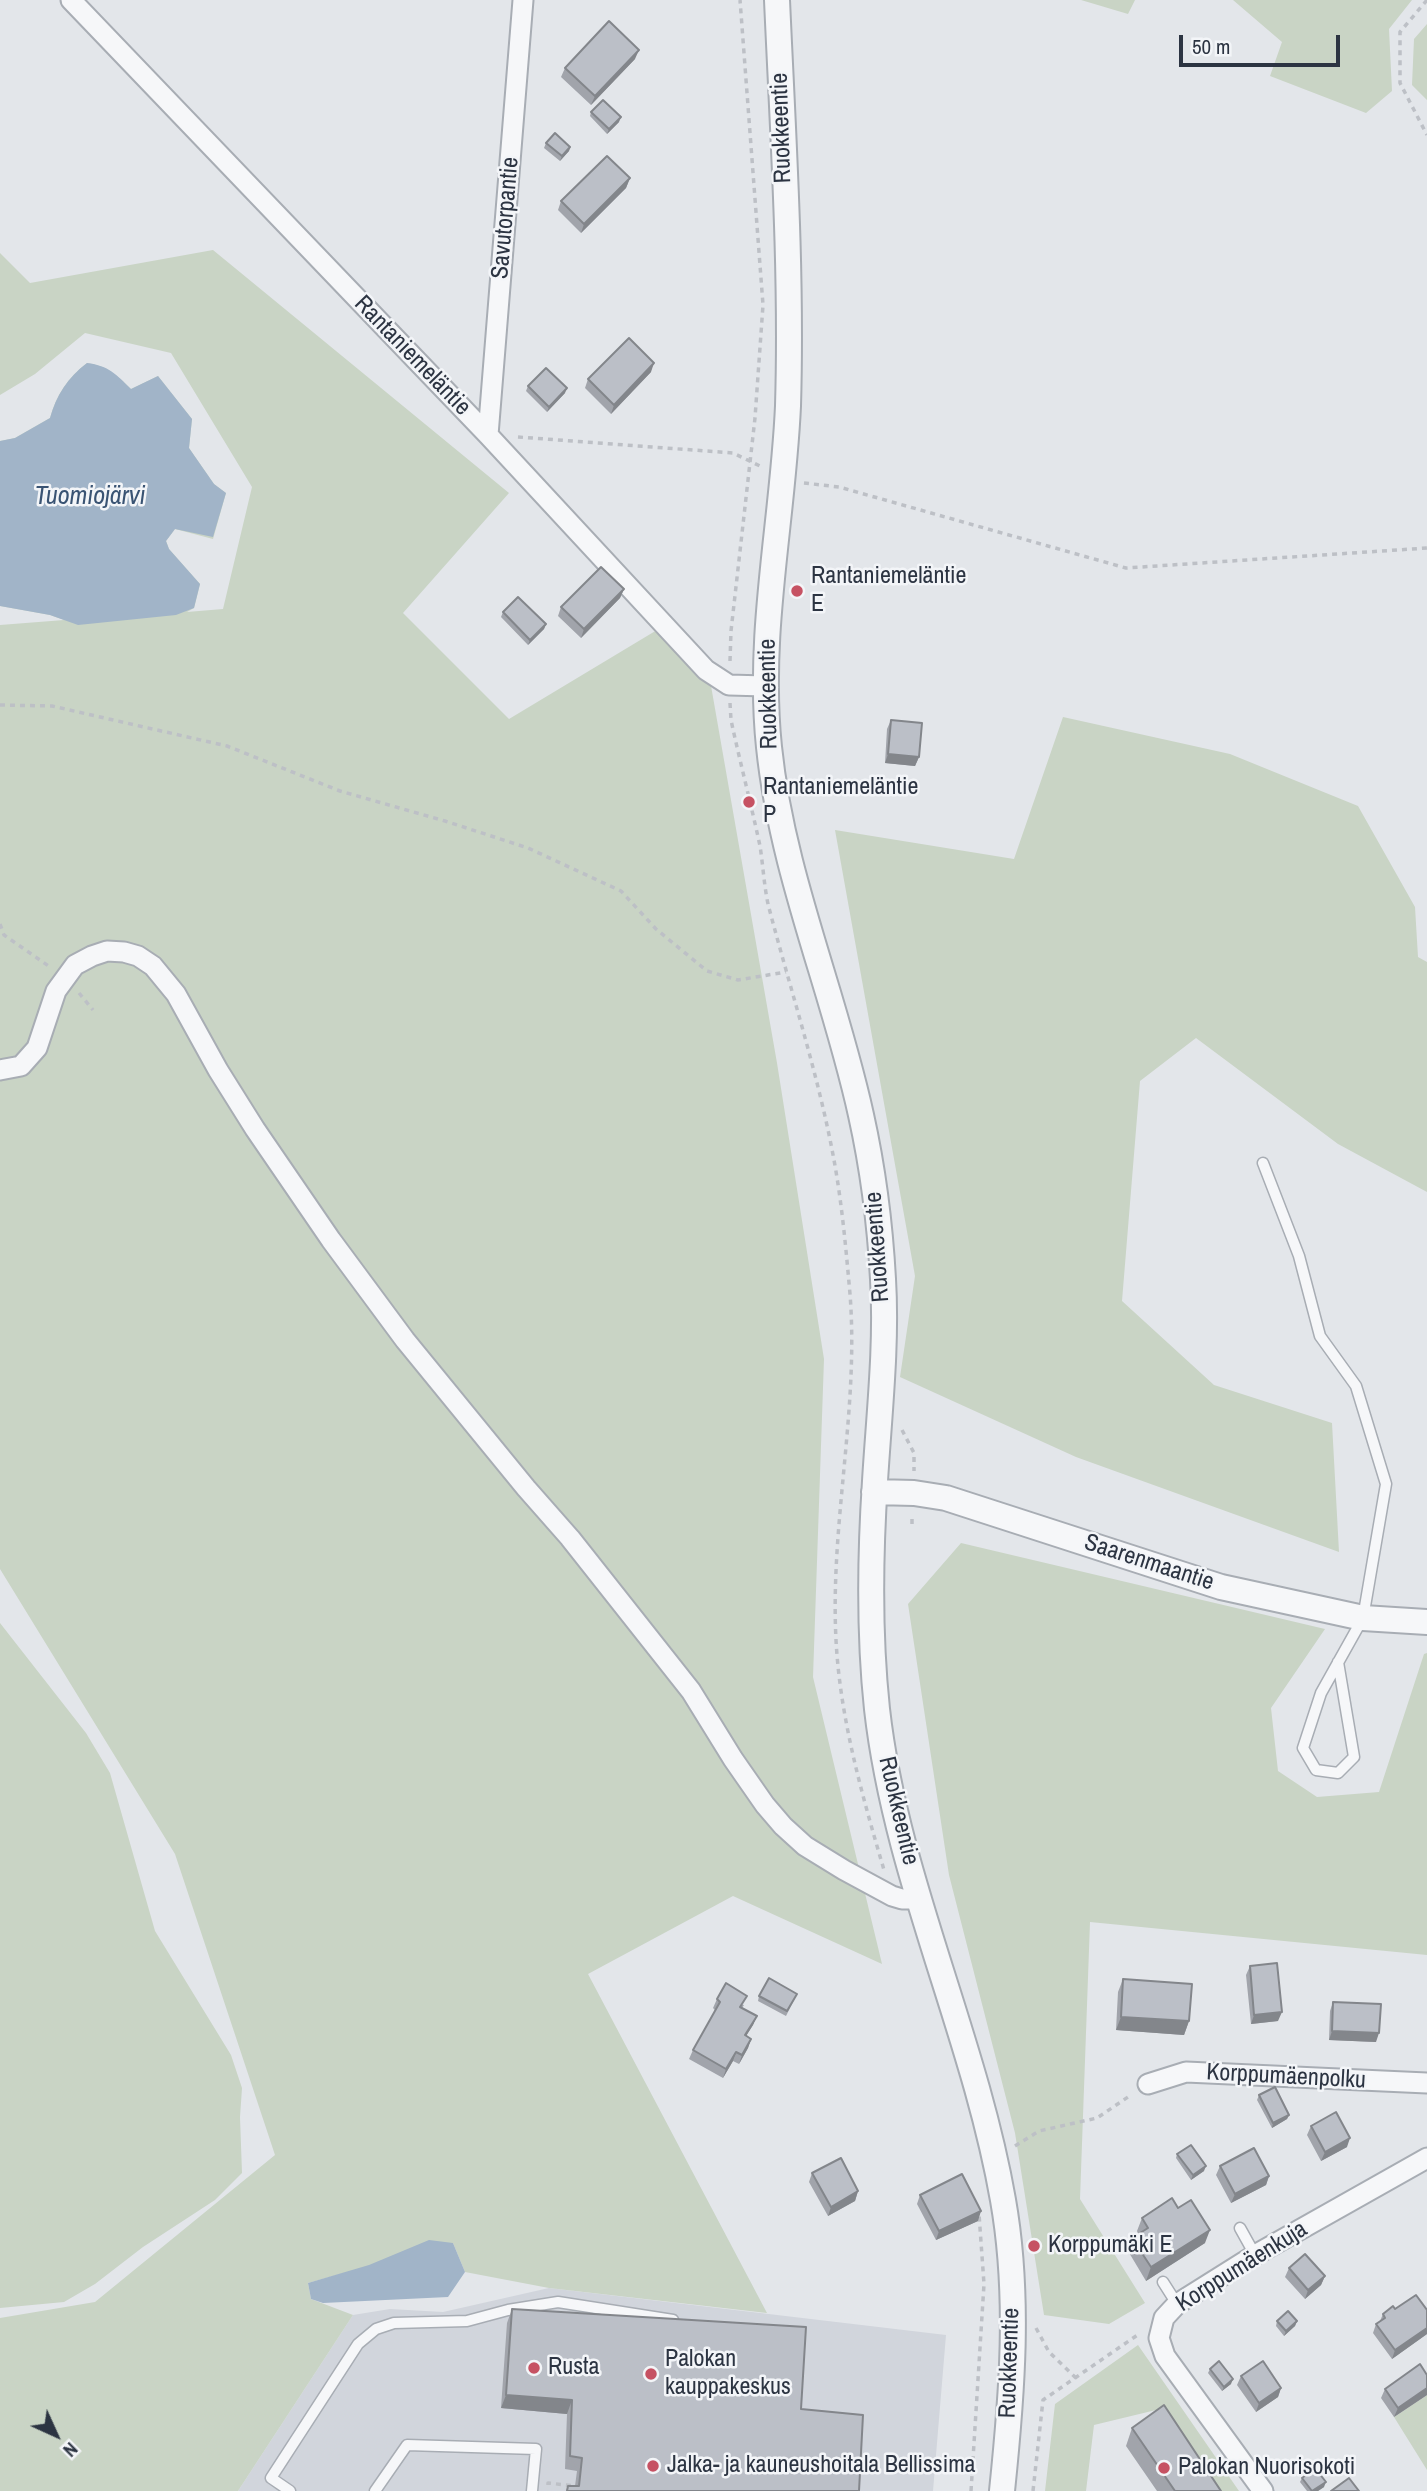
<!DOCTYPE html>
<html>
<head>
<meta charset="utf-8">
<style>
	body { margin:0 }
	#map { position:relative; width:1427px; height:2491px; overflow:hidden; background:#e3e6ea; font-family:"Archivo Narrow",sans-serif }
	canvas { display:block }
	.north { position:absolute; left:21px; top:2400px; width:70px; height:70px; -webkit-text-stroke:5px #f3f5f8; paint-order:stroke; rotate:135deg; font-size:19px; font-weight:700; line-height:28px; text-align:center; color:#2c3442 }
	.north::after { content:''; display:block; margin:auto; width:24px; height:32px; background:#2c3442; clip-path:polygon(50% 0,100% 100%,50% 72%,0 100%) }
	.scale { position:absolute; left:1179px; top:35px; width:161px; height:32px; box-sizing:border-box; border:4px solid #2c3442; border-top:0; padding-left:9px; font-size:21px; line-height:24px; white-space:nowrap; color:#2c3442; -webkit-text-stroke:5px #f3f5f8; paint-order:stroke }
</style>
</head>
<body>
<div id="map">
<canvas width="1427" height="2491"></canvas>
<div class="north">N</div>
<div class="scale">50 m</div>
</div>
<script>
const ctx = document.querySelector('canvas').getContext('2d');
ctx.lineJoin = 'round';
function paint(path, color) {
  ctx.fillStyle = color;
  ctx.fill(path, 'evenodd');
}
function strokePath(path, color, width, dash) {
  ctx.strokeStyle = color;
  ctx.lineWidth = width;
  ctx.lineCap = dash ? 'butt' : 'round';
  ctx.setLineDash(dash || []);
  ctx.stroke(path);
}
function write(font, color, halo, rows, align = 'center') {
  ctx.font = font + ' "Archivo Narrow",sans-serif';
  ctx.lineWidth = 5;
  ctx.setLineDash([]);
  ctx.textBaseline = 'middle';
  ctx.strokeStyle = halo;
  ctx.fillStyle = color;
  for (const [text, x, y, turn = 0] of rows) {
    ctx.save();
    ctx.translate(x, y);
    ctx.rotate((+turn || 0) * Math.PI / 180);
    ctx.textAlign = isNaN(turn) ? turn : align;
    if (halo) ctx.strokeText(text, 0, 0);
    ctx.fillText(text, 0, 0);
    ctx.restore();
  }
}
const built = new Path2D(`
	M549 2288 946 2335 933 2491H238L353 2315 390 2309 443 2312Z`);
const green = new Path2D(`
	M1081 0H1135L1128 14Z
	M1233 0H1412L1389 29 1392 91 1366 113 1270 76 1282 42Z
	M1427 24V100L1412 85 1414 39Z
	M213 250 509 493 403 613 509 719 657 630 710 680 777 1063 824 1359 813 1677 882 1964 733 1896 588 1974 767 2313 549 2288 465 2272 453 2243 308 2283 311 2299 353 2315 238 2491H0V2318L95 2302 275 2155 175 1854 0 1569V625L64 620 50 615 0 606V441L15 438 50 418C56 396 68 377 87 363 107 366 117 375 131 389L158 376 192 419 189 448 214 484 226 493 213 539 175 529 166 541 169 549 200 584 194 608 187 612 223 609 252 487 171 353 85 333 35 374 0 395V253L30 283Z
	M1063 717 1230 754 1358 806 1415 907 1418 957 1427 962V1192L1338 1144 1196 1038 1140 1081 1122 1301 1214 1385 1332 1423 1339 1552 1076 1457 900 1377 915 1276 835 830 1014 859Z
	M961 1543 1325 1629 1271 1708 1278 1771 1317 1797 1379 1792 1424 1654 1427 1653V1955L1090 1922 1080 2199 1145 2303 1109 2324 1044 2315 1015 2133 949 1875 908 1604Z
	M0 1623 86 1733 110 1773 155 1931 231 2055 242 2088 240 2117 242 2173 215 2200 143 2247 95 2284 64 2302 0 2308Z
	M1138 2345 1239 2491H1215L1156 2410 1094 2425 1086 2491H1045L1055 2404Z
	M1427 2395V2470L1394 2417Z`);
const water = new Path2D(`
	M87 363C109 366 116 374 131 389L158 376 192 419 189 448 214 484 226 493 213 537 175 529 166 541 169 549 200 584 194 608 176 615 78 625 50 615 0 606V441L15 438 50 418C56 396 68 377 87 363Z
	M429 2240 453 2243 465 2272 448 2297 323 2303 311 2299 308 2283 369 2265Z`);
const path = new Path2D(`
	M1427 0 1400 32V83L1427 135
	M518 437 733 453 762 467
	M804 483 839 487 1126 568 1427 548
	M730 661 731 631 755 418 763 305 740 0
	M730 703 731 720C740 762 751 804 760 846 763 865 764 885 768 904 790 989 818 1073 834 1160 842 1204 846 1249 850 1294 859 1410 830 1524 836 1640 840 1718 862 1795 884 1870
	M0 705 52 706 227 746 340 791 445 821 528 848 621 891 656 929 707 971 738 980 786 972
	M0 924 4 935 50 967
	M79 993 93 1010
	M902 1430 914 1453V1471
	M912 1524V1514
	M1015 2146 1039 2131 1097 2118 1131 2095
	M1036 2328 1049 2352 1076 2378
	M548 2485V2483L575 2486
	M971 2491 984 2284 979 2214
	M1033 2491 1043 2400 1139 2334`);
const service = new Path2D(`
	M1263 1163 1299 1256 1320 1336 1356 1386 1386 1484 1363 1618 1321 1693 1303 1748 1316 1770 1338 1773 1354 1757 1338 1662
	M1240 2228 1255 2255
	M1163 2282 1177 2304
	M290 2491 271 2478 358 2344 376 2329 394 2323 467 2321 508 2310 558 2302 673 2320
	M375 2491 407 2445 536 2449 532 2491`);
const minor = new Path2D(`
	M71 0 488 435 706 670 729 685 765 686
	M488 435 523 0
	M0 1070 21 1066 37 1048 56 991 75 965 92 956 107 951 124 952 138 956 153 966 176 994 218 1070 255 1129 331 1240 405 1340 526 1488 570 1538 691 1691 733 1759 765 1805 783 1826 805 1846 844 1870 892 1896 902 1899H920
	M1148 2084 1186 2072 1427 2083
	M1263 2491 1165 2356 1159 2338 1164 2318 1177 2304 1255 2255 1427 2158`);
const tertiary = new Path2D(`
	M777 0C783 135 792 271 788 406 783 520 757 632 769 747 782 874 834 991 861 1115 873 1169 880 1224 883 1279 887 1345 879 1415 875 1481 870 1557 869 1634 877 1709 896 1878 974 2034 1003 2200 1020 2296 1012 2395 1002 2491
	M874 1492 914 1493 946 1498 1221 1587 1363 1618 1427 1622`);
const wall = new Path2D(`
	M635 59 591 105 561 77 565 68Z
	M591 112 619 122 607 134 590 116Z
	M546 143 570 147 569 151 560 161 544 148Z
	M630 178 626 188 581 233 558 210 561 201Z
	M651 372 611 414 585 388 588 379Z
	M528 386 565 393 547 412 526 391Z
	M624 589 620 598 581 638 558 616 561 607Z
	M503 612 546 624 544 629 528 645 501 617Z
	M891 720 919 757 915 766 885 763 887 729Z
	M1250 1966 1278 2021 1251 2024 1246 1975Z
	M1123 1979 1189 2021 1184 2035 1116 2030 1118 1992Z
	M797 1994 786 2016 758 2001 759 1996Z
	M717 1999 744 2005 742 2008 757 2016 753 2025 746 2036 751 2039 748 2048 739 2064 733 2061 723 2078 689 2059 693 2050 715 2010 713 2008Z
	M1333 2002 1376 2042 1329 2040 1330 2011Z
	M1259 2095 1289 2115 1287 2119 1272 2128 1257 2100Z
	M1311 2126 1347 2147 1321 2161 1307 2135Z
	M1177 2154 1204 2171 1191 2180 1176 2158Z
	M1220 2166 1269 2176 1266 2185 1231 2203 1216 2175Z
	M812 2173 858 2191 855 2201 828 2216 809 2182Z
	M920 2195 978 2221 936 2240 917 2204Z
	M1178 2208 1205 2243 1146 2281 1128 2251 1132 2238 1138 2234 1137 2231 1142 2218Z
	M1289 2268 1325 2276 1321 2285 1305 2299 1285 2277Z
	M512 2309 801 2409 859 2491H566L568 2486H575L577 2471 565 2469 567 2414 501 2408 507 2323Z
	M1395 2309 1427 2310V2334L1392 2359 1373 2333 1376 2324 1380 2321 1383 2314Z
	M1277 2321H1297L1295 2326 1284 2336 1276 2326Z
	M1210 2369 1231 2384 1222 2391 1208 2373Z
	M1427 2375V2395L1394 2417 1381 2398 1385 2389Z
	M1241 2376 1281 2388 1278 2397 1256 2412 1237 2385Z
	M1132 2428 1221 2491H1157L1126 2446Z
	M1302 2478 1324 2487 1318 2491H1307L1300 2482Z`);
const shadedWall = new Path2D(`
	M639 50 635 59 591 105 595 96Z
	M621 117 619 122 607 134 609 129Z
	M570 147 569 151 560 161 562 156Z
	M630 178 626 188 581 233 584 224Z
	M654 363 651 372 611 414 614 405Z
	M567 388 565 393 547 412 549 407Z
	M624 589 620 598 581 638 584 629Z
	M546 624 544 629 528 645 530 640Z
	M888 754 919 757 915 766 885 763Z
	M1282 2012 1278 2021 1251 2024 1254 2015Z
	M757 2016 753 2025 741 2044 745 2035Z
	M1121 2017 1189 2021 1184 2035 1116 2030Z
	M1332 2031 1379 2033 1376 2042 1329 2040Z
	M751 2039 748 2048 739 2064 742 2055Z
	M736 2052 733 2061 723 2078 726 2069Z
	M1289 2115 1287 2119 1272 2128 1273 2123Z
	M1350 2138 1347 2147 1321 2161 1325 2152Z
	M1206 2166 1204 2171 1191 2180 1193 2175Z
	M1269 2176 1266 2185 1231 2203 1235 2194Z
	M858 2191 855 2201 828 2216 831 2207Z
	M981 2211 978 2221 936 2240 939 2231Z
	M1210 2230 1205 2243 1146 2281 1151 2267Z
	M1325 2276 1321 2285 1305 2299 1308 2290Z
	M1297 2321 1295 2326 1284 2336 1286 2331Z
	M1427 2328V2334L1392 2359 1395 2350Z
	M1233 2379 1231 2384 1222 2391 1224 2387Z
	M1281 2388 1278 2397 1256 2412 1259 2403Z
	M1427 2388V2395L1394 2417 1398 2408Z
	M506 2395 572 2400 567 2414 501 2408Z
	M1326 2482 1324 2487 1318 2491H1313Z`);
const building = new Path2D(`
	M609 21 639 50 595 96 565 68Z
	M603 100 621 117 609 129 591 112Z
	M555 133 570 147 562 156 546 143Z
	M607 156 630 178 584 224 561 201Z
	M629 338 654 363 614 405 588 379Z
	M546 368 567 388 549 407 528 386Z
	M601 567 624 589 584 629 561 607Z
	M518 597 546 624 530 640 503 612Z
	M891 720 922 723 919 757 888 754Z
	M1277 1963 1282 2012 1254 2015 1250 1966Z
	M769 1978 797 1994 787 2011 759 1996Z
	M1123 1979 1192 1984 1189 2021 1121 2017Z
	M726 1983 747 1996 740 2007 757 2016 745 2035 751 2039 742 2055 736 2052 726 2069 693 2050 720 2002 717 1999Z
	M1333 2002 1381 2004 1379 2033 1332 2031Z
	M1275 2087 1289 2115 1273 2123 1259 2095Z
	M1336 2112 1350 2138 1325 2152 1311 2126Z
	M1191 2145 1206 2166 1193 2175 1177 2154Z
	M1254 2148 1269 2176 1235 2194 1220 2166Z
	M841 2158 858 2191 831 2207 812 2173Z
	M962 2174 981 2211 939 2231 920 2195Z
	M1172 2198 1178 2208 1191 2200 1210 2230 1151 2267 1132 2238 1148 2228 1142 2218Z
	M1305 2254 1325 2276 1308 2290 1289 2268Z
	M1416 2295 1427 2310V2328L1395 2350 1376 2324 1385 2318 1383 2314 1393 2306 1395 2309Z
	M512 2309 806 2327 801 2409 863 2415 859 2491H567L568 2486H579L582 2458 570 2456 572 2400 506 2395Z
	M1288 2311 1297 2321 1286 2331 1277 2321Z
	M1219 2361 1233 2379 1224 2387 1210 2369Z
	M1263 2361 1281 2388 1259 2403 1241 2376Z
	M1420 2364 1427 2375V2388L1398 2408 1385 2389Z
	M1164 2405 1221 2491H1175L1132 2428Z
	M1315 2468 1326 2482 1312 2491 1302 2478Z
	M1349 2478 1359 2491H1331Z`);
const markers = [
	[797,591,7,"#c65263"],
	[749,802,7,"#c65263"],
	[1034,2246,7,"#c65263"],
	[534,2368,7,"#c65263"],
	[651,2374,7,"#c65263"],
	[653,2466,7,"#c65263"],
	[1164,2468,7,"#c65263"]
];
const streetNames = [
	["Ruokkeentie",782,128,-92],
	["Savutorpantie",506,218,-85],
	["Rantaniemeläntie",412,356,46],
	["Ruokkeentie",769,694,-91],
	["Ruokkeentie",878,1247,-94],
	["Saarenmaantie",1149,1563,18],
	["Ruokkeentie",898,1811,77],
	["Korppumäenpolku",1286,2077,3],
	["Korppumäenkuja",1242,2267,-32],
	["Ruokkeentie",1010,2363,-88]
];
const poiNames = [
	["Rantaniemeläntie",811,577],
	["E",811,605],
	["Rantaniemeläntie",763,788],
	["P",763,816],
	["Korppumäki E",1048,2246],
	["Palokan",665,2360],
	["kauppakeskus",665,2388],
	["Rusta",548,2368],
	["Jalka- ja kauneushoitala Bellissima",667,2466],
	["Palokan Nuorisokoti",1178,2468]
];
const waterNames = [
	["Tuomiojärvi",90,497]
];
paint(built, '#d1d5dc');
paint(green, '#c9d4c5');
paint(water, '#a1b4c8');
strokePath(service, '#a8adb4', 13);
strokePath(minor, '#a8adb4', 23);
strokePath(tertiary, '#a8adb4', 28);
strokePath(path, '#bdc0c6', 3.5, [5, 5]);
strokePath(service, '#f6f7f9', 10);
strokePath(minor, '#f6f7f9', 19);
strokePath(tertiary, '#f6f7f9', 24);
paint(wall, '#a1a4ab');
paint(shadedWall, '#83868b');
paint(building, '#bbbfc7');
strokePath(building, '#83868b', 2);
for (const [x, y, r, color] of markers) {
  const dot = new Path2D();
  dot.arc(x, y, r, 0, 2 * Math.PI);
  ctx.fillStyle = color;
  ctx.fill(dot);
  strokePath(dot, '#f3f5f8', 2.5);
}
write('24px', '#2c3442', '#f3f5f8', streetNames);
write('24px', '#2c3442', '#f3f5f8', poiNames, 'left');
write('italic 26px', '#395373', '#f3f5f8', waterNames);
</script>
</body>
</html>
